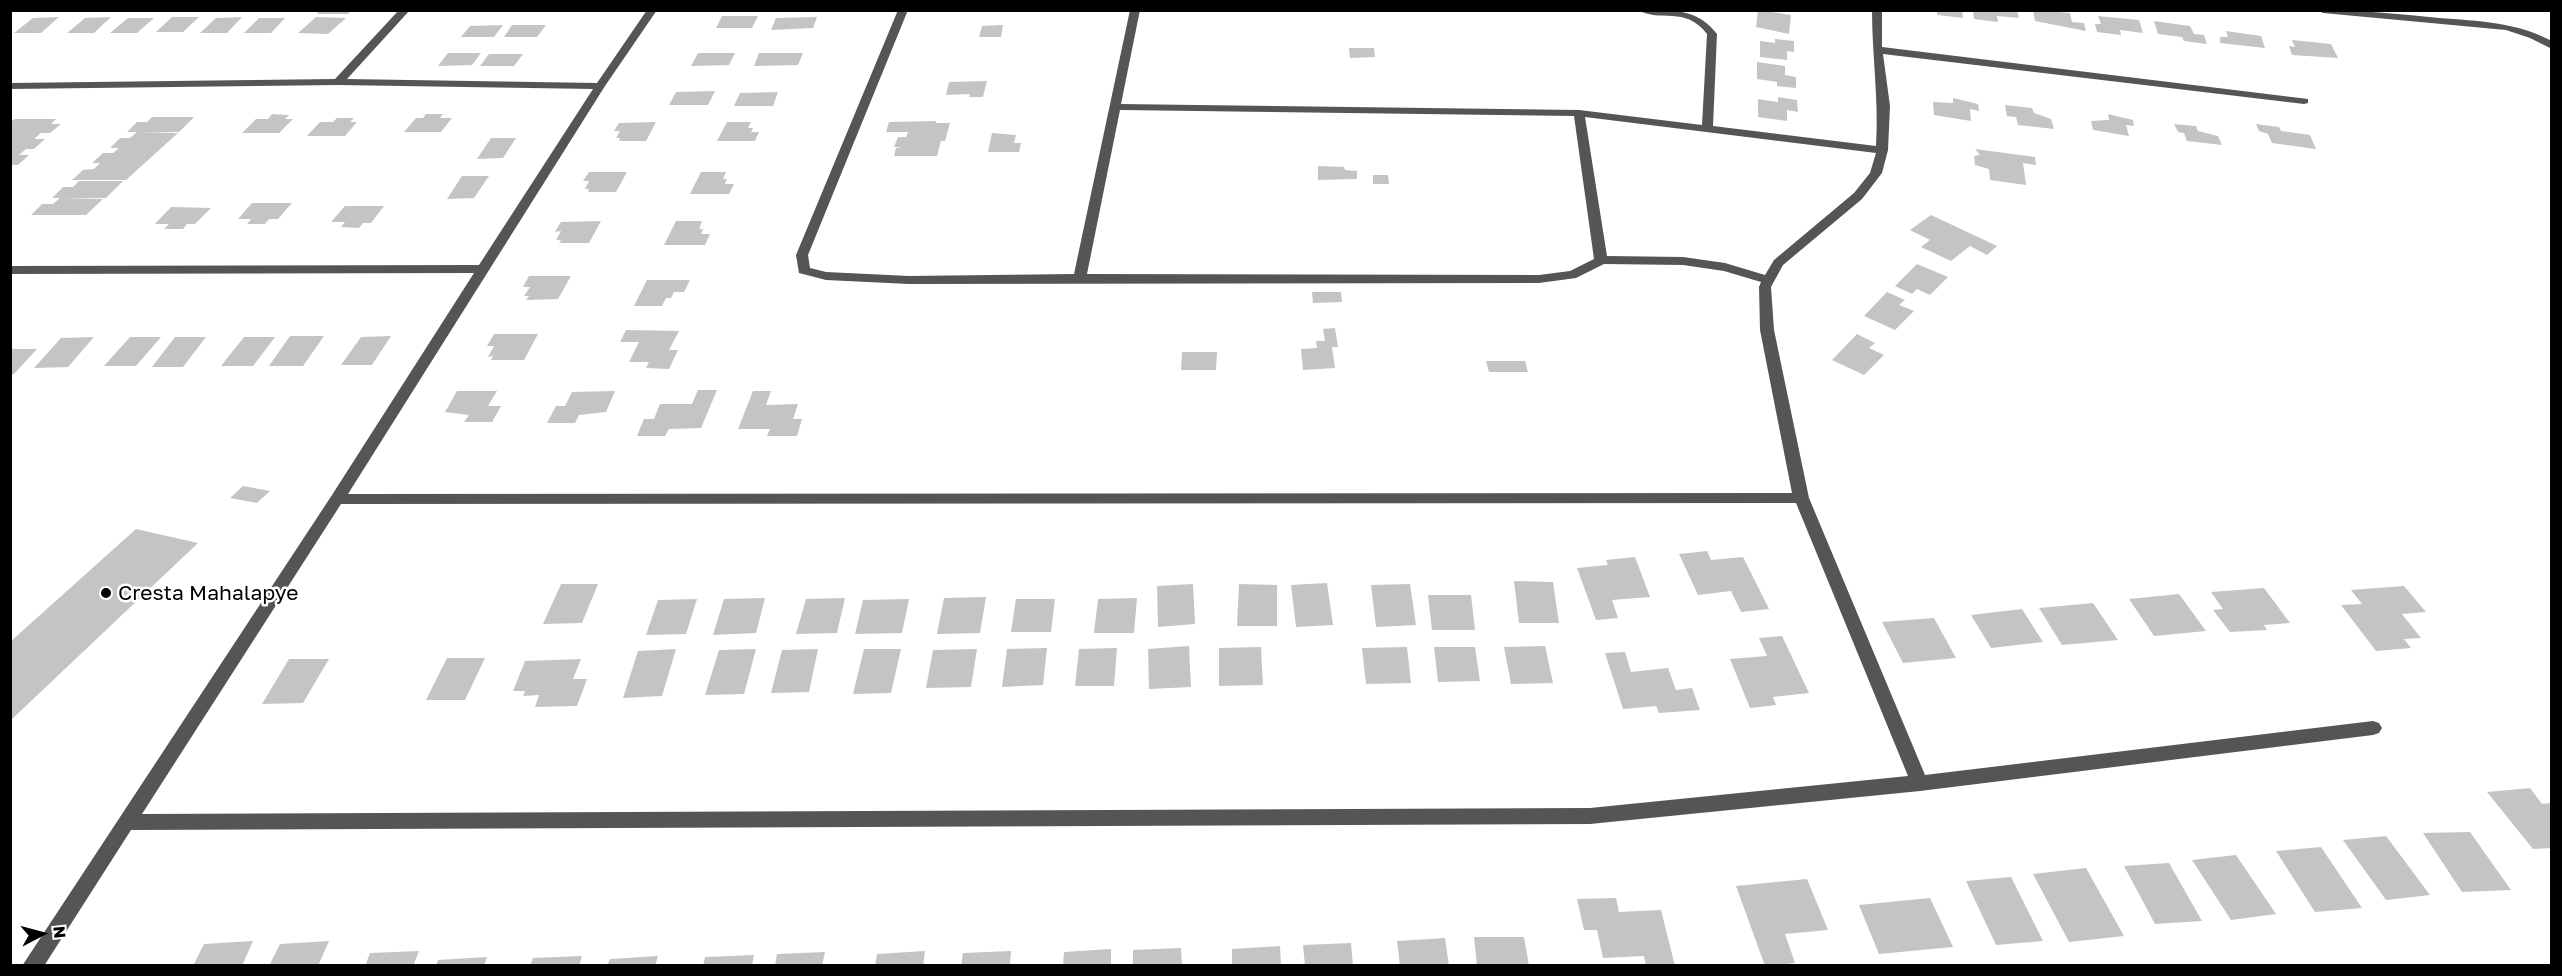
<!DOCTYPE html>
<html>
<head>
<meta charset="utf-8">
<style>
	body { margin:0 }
	#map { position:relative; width:2562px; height:976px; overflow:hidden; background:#fff; font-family:"Golos Text",sans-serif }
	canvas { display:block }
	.frame { position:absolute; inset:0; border:12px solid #000; pointer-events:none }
	.north { position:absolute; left:12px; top:904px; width:60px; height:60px; -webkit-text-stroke:4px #fff; paint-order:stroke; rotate:84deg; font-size:16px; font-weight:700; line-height:24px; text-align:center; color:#000 }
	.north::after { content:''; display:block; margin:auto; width:21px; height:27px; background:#000; clip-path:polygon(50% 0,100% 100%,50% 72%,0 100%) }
</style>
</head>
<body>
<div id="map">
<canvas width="2562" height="976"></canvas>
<div class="frame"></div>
<div class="north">N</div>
</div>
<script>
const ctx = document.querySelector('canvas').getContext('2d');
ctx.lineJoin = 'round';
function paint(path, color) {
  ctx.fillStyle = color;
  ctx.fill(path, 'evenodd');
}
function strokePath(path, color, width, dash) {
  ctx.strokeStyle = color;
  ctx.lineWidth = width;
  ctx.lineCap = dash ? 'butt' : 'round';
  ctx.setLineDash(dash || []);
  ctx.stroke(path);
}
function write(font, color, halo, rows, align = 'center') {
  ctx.font = font + ' "Golos Text",sans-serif';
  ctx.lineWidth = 5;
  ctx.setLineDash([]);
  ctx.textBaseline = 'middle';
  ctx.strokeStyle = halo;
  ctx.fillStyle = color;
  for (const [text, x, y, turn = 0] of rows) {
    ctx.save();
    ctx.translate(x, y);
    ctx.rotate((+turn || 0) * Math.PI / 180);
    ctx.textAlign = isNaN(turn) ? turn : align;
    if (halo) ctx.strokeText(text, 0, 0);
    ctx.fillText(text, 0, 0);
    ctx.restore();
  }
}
const building = new Path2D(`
	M321 10H352L348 14H317Z
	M1758 10 1791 15 1789 34 1756 27Z
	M1937 10 1962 11 1963 18 1937 15Z
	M1973 10H2017L2019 18 1997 16 1998 22 1974 19Z
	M2033 10 2070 13 2072 22 2084 23 2086 31 2035 21Z
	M722 16H758L752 28H716Z
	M2098 16 2139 20 2143 33 2120 30 2121 35 2097 32 2095 24H2101Z
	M59 17 41 33H14L33 18Z
	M111 17 94 33H67L85 18Z
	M172 17H199L183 32H156Z
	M242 17 227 33H200L216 18Z
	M316 17 346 18 328 34 298 33Z
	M817 17 813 28 771 30 776 18Z
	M128 18H154L137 33H110Z
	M259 18H285L271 33H244Z
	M2154 21 2190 26 2194 34 2204 35 2207 44 2184 41 2182 37 2158 34Z
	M503 25 494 37H461L470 26Z
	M512 25H546L537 37H504Z
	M1003 25 1001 37H979L982 26Z
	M2226 31 2261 36 2265 48 2220 43V37H2228Z
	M1775 39 1794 41V52L1787 51V60L1760 57V41L1775 43Z
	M2292 40 2331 44 2338 58 2292 55 2289 46 2295 47Z
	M1349 48H1374L1375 57 1350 58Z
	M448 53H481L472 65 438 66Z
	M698 53H735L729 65 691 66Z
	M759 53H803L798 65 754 66Z
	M489 54H523L514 66H480Z
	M1757 62 1785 66V75L1796 77V88L1777 86V82L1757 79Z
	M987 81 983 97H969L970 94 946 95 949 82Z
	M715 91 708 105H669L676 92Z
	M778 92 773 106H734L740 93Z
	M1778 97 1797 100 1798 112 1787 110V121L1758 117V99L1778 102Z
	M1953 98 1978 104 1979 111 1970 109 1971 121 1934 115 1933 102 1953 103Z
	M2005 105 2032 108 2034 113 2051 119 2054 129 2018 125 2016 117 2007 116Z
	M272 114 289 115 285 119H293L279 133H242L256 119H268Z
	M426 114H443L440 118H452L441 132H404L416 118H423Z
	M2108 114 2133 120 2134 126 2126 125 2129 136 2093 130 2091 121 2109 120Z
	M152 117H194L179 132H140L178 133 126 180H72L83 170 94 169 100 163H92L103 153H113L119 148H110L120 138H130L137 132H127L137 122H147Z
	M337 118H354L350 122H357L345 136H307L320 122H333Z
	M15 119H56L51 124H61L50 133H41L34 139H45L34 149H26L19 155H29L18 165H10V122Z
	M936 121V123H950L945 141H941L937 156H894L896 148 902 147H894L898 137H906L908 132H886L889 122Z
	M656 122 646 141H619L620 138H616L620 131H614L619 123Z
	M727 122H751L748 128H753L751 132H759L755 141H717Z
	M2174 124 2196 126 2198 131 2218 136 2222 145 2187 141 2184 133 2178 132Z
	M2256 124 2279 127 2281 131 2310 135 2316 149 2272 143 2268 134 2259 131Z
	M992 133 1016 135 1014 143H1021L1019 152H988Z
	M491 138H516L503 158 477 159Z
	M1975 149 2035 157 2036 165 2023 163 2026 185 1990 180 1989 169 1975 165 1974 156 1980 155Z
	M1318 166 1344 167 1345 170 1357 171V179L1318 180Z
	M589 172H627L616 192H588L589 189H585L589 181H583Z
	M701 172H726L723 179H727L725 184H734L729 194H690Z
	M1373 175H1388L1389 184H1373Z
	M462 176H489L474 198 447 199Z
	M79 181H123L106 198H63L103 199 86 215H31L42 204H53L60 198H52L63 187H73Z
	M252 203H292L278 219H269L265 224H247L251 219H238Z
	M345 206H384L371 223H363L359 228 341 227 345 222H331Z
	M171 207 211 208 195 224H187L183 229H164L169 224H155Z
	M1931 215 1997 246 1987 255 1970 246 1951 261 1921 247 1930 240 1910 230Z
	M601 221 589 243H559L561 240H556L561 231 555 232 561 222Z
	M676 221H702L699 229H703L701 234H710L705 245H664Z
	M1917 264 1948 277 1930 295 1917 289 1912 294 1895 286Z
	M529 276H571L558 299 526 300 529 296H524L530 287H523Z
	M647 280H690L684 292H674L671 298H666L662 306H634Z
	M1312 292H1341L1342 302 1313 303Z
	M1887 292 1905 300 1899 305 1914 311 1895 330 1864 316Z
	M1335 328 1338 347H1332L1335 368 1303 370 1301 349 1317 348 1316 341H1325L1323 329Z
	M626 330 679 331 669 350H678L669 369 646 368 649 362H629L639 342H620Z
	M494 334H538L524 360H491L493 356 488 357 494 346H487Z
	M1857 334 1875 343 1869 348 1884 355 1864 375 1832 360Z
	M290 336H324L303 366H269Z
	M391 336 372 365H341L361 337Z
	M94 337 68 367 34 368 61 338Z
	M130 337H161L136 366H104Z
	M175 337H206L183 367H152Z
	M244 337H275L253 366H221Z
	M10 349H37L14 374H10Z
	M1182 352H1217L1216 370H1181Z
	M1486 361H1525L1528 372H1489Z
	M698 390H717L701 428 669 429 665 436H637L644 419H654L660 404H692Z
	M457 391H497L488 406H501L492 422H464L469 415 445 412Z
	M615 391 606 412 579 415 575 423H547L556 406H565L572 392Z
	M753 391H771L766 405 798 404 793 419H802L797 436H767L770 429H738Z
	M243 486 270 491 257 503 230 498Z
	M136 529 198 543 10 721V642Z
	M1707 551 1711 560 1743 557 1769 609 1741 612 1731 591 1698 595 1679 554Z
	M1635 557 1650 597 1612 600 1618 618 1596 620 1577 568 1608 565 1606 560Z
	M1514 581 1553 582 1559 623H1519Z
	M1327 583 1333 625 1296 627 1291 585Z
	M561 584H598L582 623 543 624Z
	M1193 584 1195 624 1158 627 1157 586Z
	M1239 584 1277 585V626H1237Z
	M1410 584 1416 625 1376 627 1371 585Z
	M2404 586 2426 612 2402 614 2421 638 2404 639 2411 648 2376 651 2341 605 2362 604 2351 590Z
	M2264 588 2290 623 2264 625 2267 630 2230 632 2213 610 2223 609 2211 592Z
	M2179 594 2206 631 2154 636 2129 599Z
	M1428 595H1471L1475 630H1432Z
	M986 597 980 633 937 634 944 598Z
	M765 598 756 633 713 635 724 599Z
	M845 598 837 633 796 634 806 599Z
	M1137 598 1134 633H1094L1098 599Z
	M697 599 686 634 646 635 658 600Z
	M909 599 902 633 855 634 863 600Z
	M1016 599H1055L1051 632H1011Z
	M2093 603 2118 640 2062 645 2039 608Z
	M2022 609 2043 642 1991 648 1971 615Z
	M1934 618 1956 658 1903 663 1882 622Z
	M1782 636 1809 693 1773 697 1776 705 1750 708 1730 659 1767 656 1759 638Z
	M1189 646 1191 687 1149 689 1148 649Z
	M1545 646 1553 683 1511 684 1504 647Z
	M1261 647 1263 685 1219 686V648Z
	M1407 647 1411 683 1366 684 1362 648Z
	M1434 647H1475L1480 681 1438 682Z
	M1047 648 1043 685 1002 687 1007 649Z
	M1117 648 1114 686H1075L1079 649Z
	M676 649 662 696 623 698 638 651Z
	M756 649 744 694 705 695 719 650Z
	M818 649 809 692 771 693 782 650Z
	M864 649H901L891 693 853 694Z
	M977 649 971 687 926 688 933 650Z
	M1625 652 1631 672 1668 668 1676 690 1692 688 1700 710 1659 713 1656 706 1623 709 1605 653Z
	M447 658H485L465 700H426Z
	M289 659H329L303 703 262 704Z
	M581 659 573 679H587L577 706 535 707 539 695 523 696 525 691H513L525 661Z
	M2530 788 2542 804 2552 803V848L2533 849 2487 792Z
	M2470 832 2511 890 2462 892 2423 833Z
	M2386 836 2430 895 2386 900 2343 840Z
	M2321 847 2362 908 2315 912 2276 851Z
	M2236 855 2276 914 2231 920 2192 860Z
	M2169 863 2202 921 2155 924 2124 866Z
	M2086 868 2124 936 2069 942 2033 874Z
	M2011 877 2043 941 1996 945 1966 881Z
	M1807 879 1828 930 1785 934 1795 963 1765 966 1736 886Z
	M1616 898 1619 912 1661 910 1675 966H1646L1644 956 1603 958 1597 930H1584L1577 899Z
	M1930 898 1953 947 1879 954 1859 905Z
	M1474 937H1524L1529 966H1477Z
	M1445 938 1449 966H1400L1397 941Z
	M253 941 242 966H193L204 944Z
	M329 941 318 966H269L280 944Z
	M1351 943 1353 966H1305L1303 945Z
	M1280 946 1281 966H1232V949Z
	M1181 948 1182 966H1133V950Z
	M1111 949V966H1063L1064 952Z
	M419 951 413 966H365L370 953Z
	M925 951 923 966H875L877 954Z
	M1011 951 1010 966H961L963 953Z
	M825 952 822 966H775L777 954Z
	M754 955 752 966H703L705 957Z
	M582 956 579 966H530L533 958Z
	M658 956 655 966H607L610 959Z
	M487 957 484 966H436L438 960Z`);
const minor = new Path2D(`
	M399 10H410L347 79 597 83 647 10H657L605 86 348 494 1792 493 1760 330 1759 287 1761 282 1724 271 1683 265 1604 264 1576 278 1539 283 909 284 826 280 799 273 796 255 898 10H908L808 255 810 268 826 272 909 276 1074 274 1130 10H1140L1121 104 1579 110 1702 125 1707 34C1685 5 1660 23 1638 10 1669 10 1697 7 1717 34L1713 126 1876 146C1879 100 1872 56 1872 10H1882V47L2308 99V103L2304 104 1883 54 1890 106 1888 150 1882 173 1862 199 1783 265 1771 287 1774 330 1809 498 1925 775 2373 721 2379 723 2382 728 2379 733 2373 735 1920 791 1590 824 131 830 44 966H22L332 495 474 273 10 274V266L479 265 593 89 338 85 10 89V83L335 79ZM1120 110 1574 116 1594 259 1570 271 1539 275 1087 274ZM1585 117 1876 153 1870 173 1854 193 1774 260 1765 275 1725 263 1683 257 1607 256ZM1796 503 1908 776 1590 808 142 814 341 504Z
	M2318 10C2359 10 2399 14 2439 18 2478 21 2516 22 2552 41V49L2530 38 2506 30 2323 13Z`);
const markers = [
	[106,593,6,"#000"]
];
const poiNames = [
	["Cresta Mahalapye",118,593]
];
paint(building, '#c4c4c4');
paint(minor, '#555');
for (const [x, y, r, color] of markers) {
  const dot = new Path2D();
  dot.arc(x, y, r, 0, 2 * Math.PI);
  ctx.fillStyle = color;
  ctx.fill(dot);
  strokePath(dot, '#fff', 2);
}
write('21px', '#000', '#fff', poiNames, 'left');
</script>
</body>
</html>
